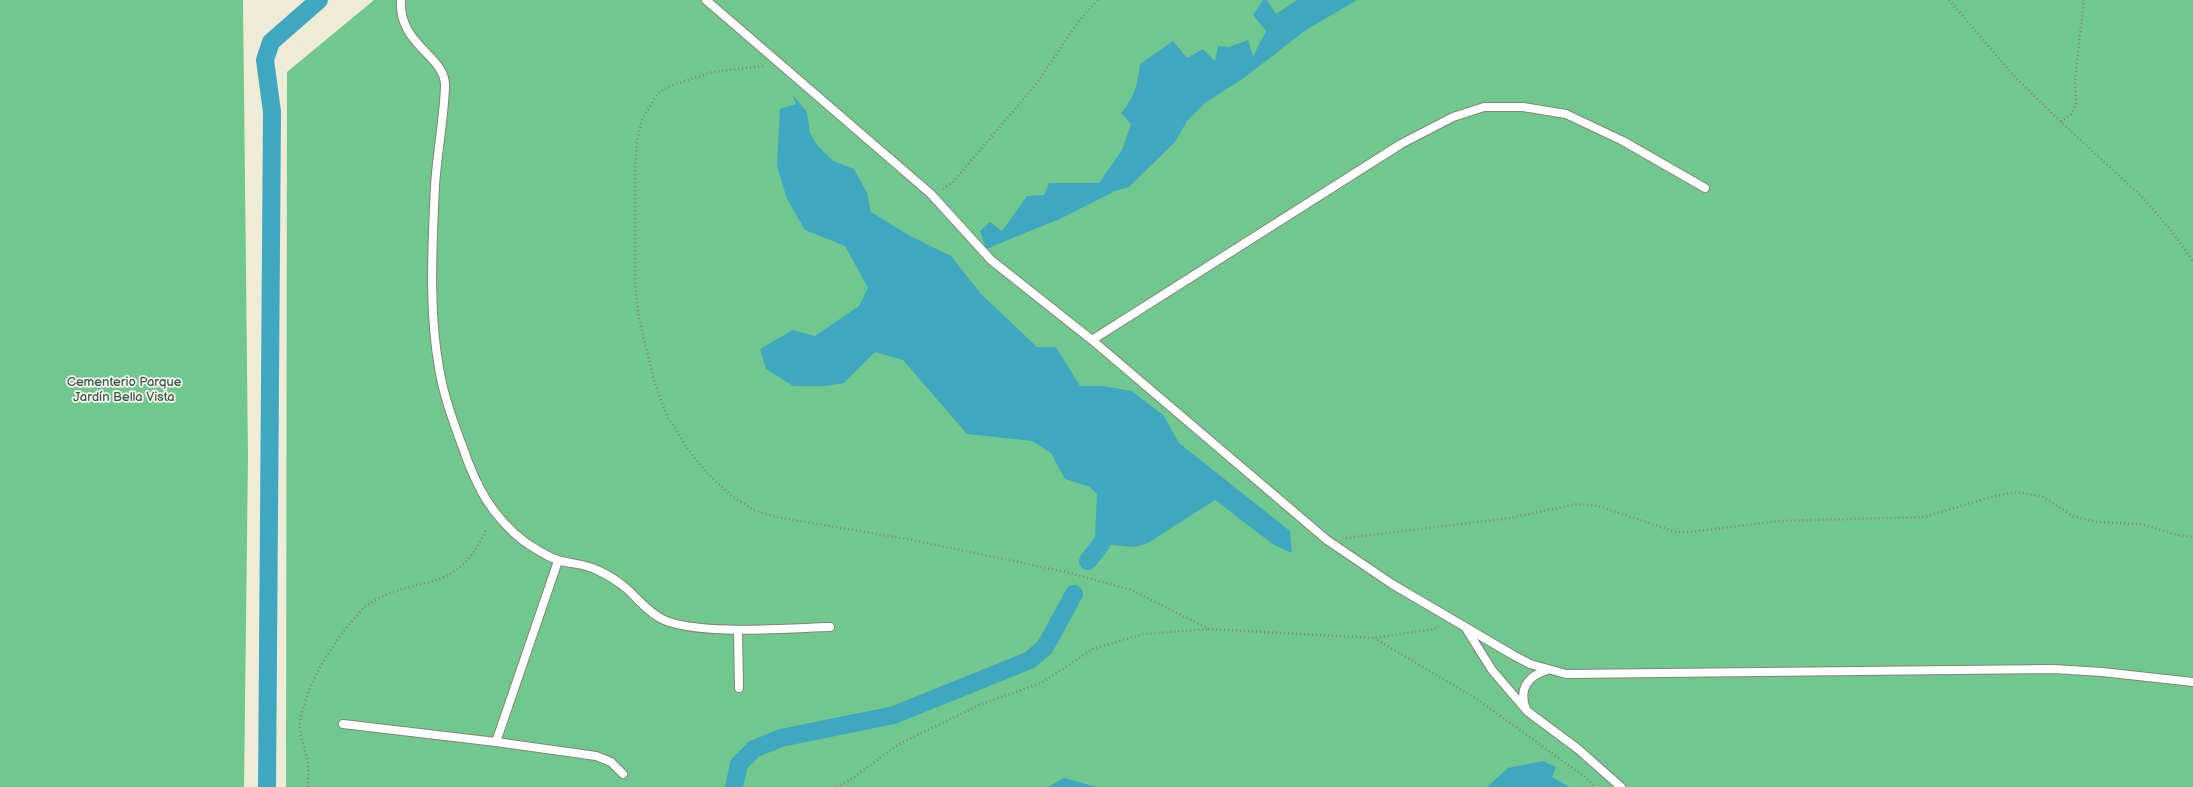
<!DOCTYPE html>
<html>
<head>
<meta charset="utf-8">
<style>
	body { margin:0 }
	canvas { display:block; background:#eeebd6 }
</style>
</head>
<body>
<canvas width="2193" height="787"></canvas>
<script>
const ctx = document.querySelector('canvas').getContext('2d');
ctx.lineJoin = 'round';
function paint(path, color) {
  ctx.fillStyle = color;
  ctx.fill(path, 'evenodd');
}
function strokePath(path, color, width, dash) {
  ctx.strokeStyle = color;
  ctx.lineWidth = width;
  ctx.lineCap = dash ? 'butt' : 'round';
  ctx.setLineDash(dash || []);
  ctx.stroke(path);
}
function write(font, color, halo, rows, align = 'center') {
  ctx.font = font + ' "Balsamiq Sans",sans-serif';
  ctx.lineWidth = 3.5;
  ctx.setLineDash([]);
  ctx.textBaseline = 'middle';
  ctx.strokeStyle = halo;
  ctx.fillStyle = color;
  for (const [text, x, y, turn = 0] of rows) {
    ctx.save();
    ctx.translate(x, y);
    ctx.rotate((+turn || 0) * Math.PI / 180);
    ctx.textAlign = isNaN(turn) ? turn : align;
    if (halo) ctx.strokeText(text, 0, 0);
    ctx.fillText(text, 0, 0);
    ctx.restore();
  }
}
const green = new Path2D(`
	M0 0H243L248 456 244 787H0Z
	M374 0H2193V787H286L287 72Z`);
const water = new Path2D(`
	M1263 0H1267L1276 14 1297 0H1357L1306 30 1244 78 1205 103 1187 121 1175 142 1129 187 1115 191 1062 218 986 249 980 231 990 222 1002 231 1027 196 1044 195 1049 183H1099L1122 150 1131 124 1121 113C1134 99 1138 83 1140 64L1173 41 1187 58 1203 49 1215 61 1218 46 1229 47 1248 40 1253 56 1266 31 1253 15Z
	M792 94 807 112 810 133 817 145 833 161 854 169 867 193 871 212 910 236 951 256 981 294 1037 347H1056L1080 386H1103L1132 391 1164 416 1179 443 1290 531 1292 553 1274 545 1215 500 1148 543 1135 547 1101 544 1095 537 1097 494 1090 487 1065 479 1051 453 1032 441 967 434 903 360 875 352 844 383 826 386H793L766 369 760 349 793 330 815 336 859 306 868 288 845 246 805 230 787 199 777 166 780 109 796 104Z
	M1543 761 1556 767 1552 777 1570 787H1487L1508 768Z
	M1064 778 1097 787H1048Z`);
const canal = new Path2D(`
	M1088 561 1101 544
	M267 787 272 112 265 60 271 42 319 0
	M734 787 739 764 754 749 781 738 894 715 1030 660 1045 647 1074 594`);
const path = new Path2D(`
	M1949 0 2015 77 2061 122 2143 198 2170 229 2193 261
	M763 66 712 72 670 86 658 93 642 119 637 141 635 167V281L638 313 654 381 667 416 687 448 708 474 733 497 754 510 776 517 907 539 1066 572 1132 590 1209 629 1373 638 1434 629 1439 626
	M2061 122 2071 114 2076 103 2075 81 2084 0
	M943 189 953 182 1037 83 1078 22 1098 0
	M1346 538 1510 518 1577 504 1598 506 1676 532H1690L1778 521 1924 517 1991 497 2017 492 2043 497 2073 516 2096 522 2141 524 2181 536 2193 537
	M1374 638 1477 699 1585 777 1596 787
	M308 787C308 779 309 771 308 763 306 750 298 733 300 721 307 684 329 648 353 620 357 616 361 610 366 606 416 571 455 600 487 528
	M837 787 850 780 899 744 979 705 1041 683 1093 649 1143 634 1209 629`);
const lane = new Path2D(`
	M401 0C398 45 446 56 445 86 444 119 437 153 435 186 432 250 428 320 442 383 447 405 455 427 463 448 476 486 492 517 525 542 536 549 548 558 561 561 573 564 586 564 597 570 608 575 618 581 627 589 638 599 648 612 662 619 696 636 790 628 830 627
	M706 0 931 194 991 260 1092 340 1327 540 1392 584 1513 655 1530 664 1566 674 2053 669 2102 672 2193 682
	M1092 340 1401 144 1453 117 1484 107H1523L1566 114 1623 141 1705 188
	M738 630 739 688
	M1467 630 1492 670 1527 711 1578 749 1621 787
	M1526 709C1518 689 1528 676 1547 670
	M343 724 496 742 596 756 611 762 623 774
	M496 742 558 561`);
const parkNames = [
	["Cementerio Parque",124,383],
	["Jardín Bella Vista",124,398]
];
paint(green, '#71c88e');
paint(water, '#3fa8c0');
strokePath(canal, '#3fa8c0', 18);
strokePath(lane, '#858479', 10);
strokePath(path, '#858479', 2.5, [1, 3]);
strokePath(lane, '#fff', 8);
write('13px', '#3a5844', '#f6f6f2', parkNames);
</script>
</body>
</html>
